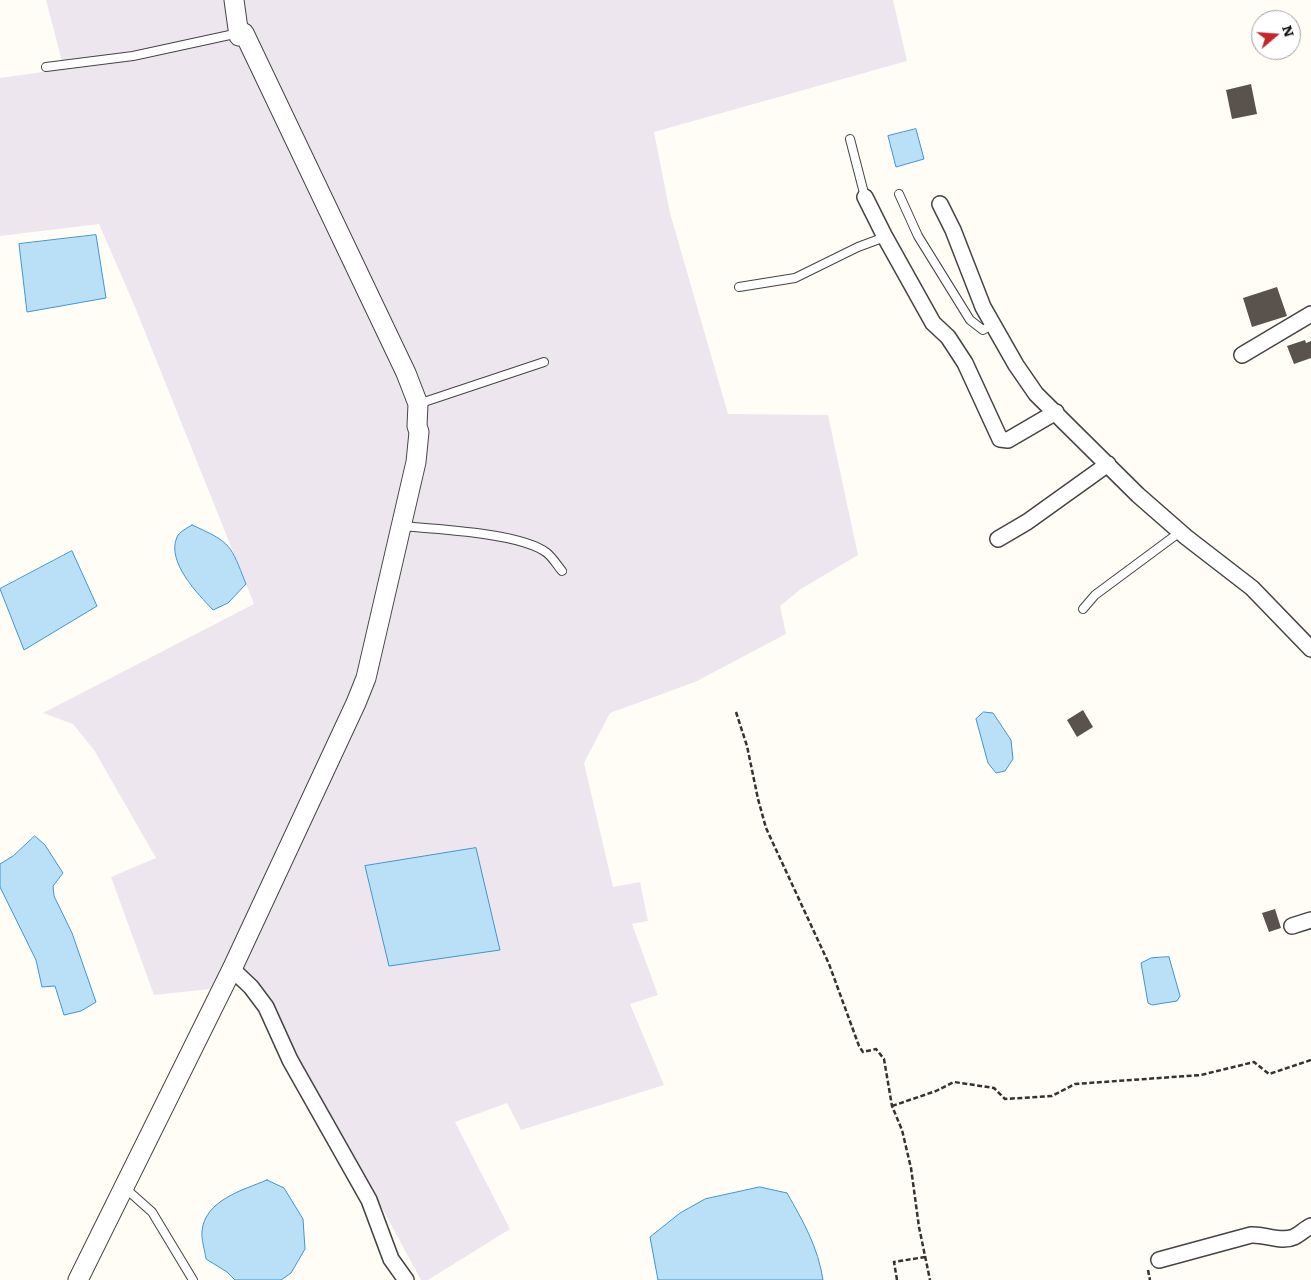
<!DOCTYPE html>
<html>
<head>
<meta charset="utf-8">
<style>
	body { margin:0 }
	#map { position:relative; width:1311px; height:1280px; overflow:hidden; background:#fffdf5; font-family:Literata,serif }
	canvas { display:block }
	.north { position:absolute; left:1251px; top:10px; width:50px; height:50px; box-sizing:border-box; background:#fff; border:1px solid #a0a0a0; border-radius:50%; rotate:72deg; font-size:14px; font-weight:700; line-height:20px; text-align:center; color:#111 }
	.north::after { content:''; display:block; margin:auto; width:18px; height:22px; background:#c4262e; clip-path:polygon(50% 0,100% 100%,50% 72%,0 100%) }
</style>
</head>
<body>
<div id="map">
<canvas width="1311" height="1280"></canvas>
<div class="north">N</div>
</div>
<script>
const ctx = document.querySelector('canvas').getContext('2d');
ctx.lineJoin = 'round';
function paint(path, color) {
  ctx.fillStyle = color;
  ctx.fill(path, 'evenodd');
}
function strokePath(path, color, width, dash) {
  ctx.strokeStyle = color;
  ctx.lineWidth = width;
  ctx.lineCap = dash ? 'butt' : 'round';
  ctx.setLineDash(dash || []);
  ctx.stroke(path);
}
const industrial = new Path2D(`
	M46 0H893L907 61 654 132 670 213 728 414 828 415 858 555 801 589 780 606 786 634 695 682 610 713 584 763 613 887 640 882 648 921 632 924 658 995 630 1004 664 1085 521 1130 507 1103 455 1122 510 1229 428 1280H421L356 1160 287 1043 253 997 239 986 154 995 111 877 156 858 94 750 73 724 43 713 254 604 135 307 99 224 0 236V78L64 69Z`);
const water = new Path2D(`
	M916 129 924 159 896 167 888 136Z
	M96 235 106 298 27 312 19 244Z
	M192 525C232 543 230 544 246 584L228 603 213 610C198 594 166 562 177 537 179 532 187 528 192 525Z
	M72 551 97 606 24 650 0 589Z
	M984 712 993 713 1011 740 1013 759 1005 771 996 773 988 763 976 719Z
	M35 836 45 845 63 873 53 886 54 896 72 933 96 1002 81 1011 64 1015 55 986 42 987 36 960 0 887V864L13 856Z
	M476 848 500 950 389 966 365 866Z
	M1169 957 1180 996 1177 1001 1152 1005 1148 1003 1141 963 1151 958Z
	M267 1180 284 1188 303 1219 305 1249 291 1273 281 1280H235L227 1272 206 1259C205 1251 201 1239 202 1231 205 1200 243 1190 267 1180Z
	M760 1187 787 1193C803 1221 818 1247 823 1280H658L650 1237 680 1213 705 1199Z`);
const building = new Path2D(`
	M1251 84 1257 114 1232 119 1226 90Z
	M1277 287 1287 316 1252 327 1243 298Z
	M1305 340 1306 343 1311 341V358L1294 364 1287 346Z
	M1083 710 1093 727 1077 737 1067 720Z
	M1275 909 1281 928 1269 932 1262 913Z`);
const path = new Path2D(`
	M736 712 747 746 758 799 766 828 829 964 859 1046 863 1052 876 1049 884 1059 892 1106 902 1130 911 1168 919 1227 930 1280
	M892 1106 936 1091 954 1082 994 1088 1005 1099 1052 1096 1075 1084 1201 1075 1254 1062 1269 1074 1311 1060
	M1148 1270 1150 1280
	M897 1280 894 1262 925 1257`);
const service = new Path2D(`
	M46 67 133 56 239 33
	M850 139 865 197
	M899 194 918 236 970 320 983 330 992 325
	M739 287 795 278 858 247 885 237
	M418 404 544 362
	M401 526C435 529 522 533 547 553 553 558 557 565 562 571
	M1083 609 1095 595 1180 532
	M125 1188 152 1212 193 1280`);
const minor = new Path2D(`
	M865 197 885 237 933 323 948 337 965 363 1000 439 1008 440 1056 412
	M940 204 953 230 983 307 1016 365 1036 394 1138 495 1186 537 1252 588 1311 649
	M1242 355 1311 314
	M998 539 1027 522 1108 464
	M1292 926 1311 920
	M232 969 251 987 266 1007 290 1060 369 1200 391 1259 406 1280
	M1159 1260 1251 1235C1265 1234 1281 1243 1294 1237 1300 1234 1305 1229 1311 1226`);
const tertiary = new Path2D(`
	M78 1280 232 969 356 703 366 678 416 462 419 432 417 426 418 404 406 373 244 33 239 36 234 0`);
paint(industrial, '#eee6ef');
paint(water, '#b9e0f7');
strokePath(water, '#3f96cf', 1);
paint(building, '#5a524d');
strokePath(service, '#444', 10);
strokePath(minor, '#444', 18);
strokePath(tertiary, '#444', 21);
strokePath(path, '#333', 2.5, [5, 2.5]);
strokePath(service, '#fff', 8);
strokePath(minor, '#fff', 15);
strokePath(tertiary, '#fff', 19);
</script>
</body>
</html>
